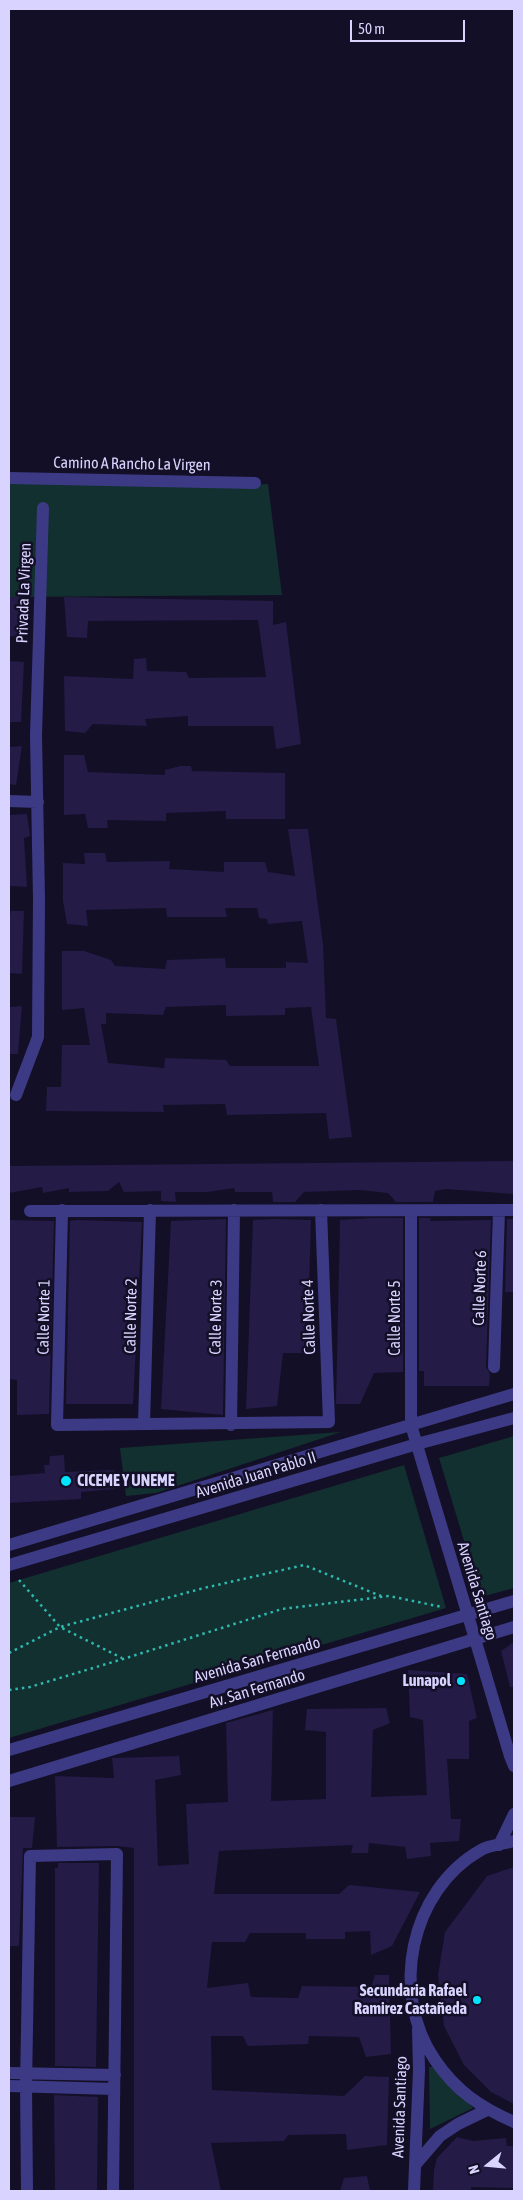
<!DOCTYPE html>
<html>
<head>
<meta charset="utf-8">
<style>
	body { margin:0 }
	#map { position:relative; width:523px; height:2200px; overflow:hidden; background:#130f26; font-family:"Asap Condensed",sans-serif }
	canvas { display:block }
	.frame { position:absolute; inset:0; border:10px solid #d9d4ff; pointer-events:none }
	.north { position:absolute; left:463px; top:2140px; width:50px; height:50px; -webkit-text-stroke:4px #130f26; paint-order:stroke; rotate:253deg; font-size:14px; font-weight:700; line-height:20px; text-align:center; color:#d9d4ff }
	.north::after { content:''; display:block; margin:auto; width:18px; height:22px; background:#d9d4ff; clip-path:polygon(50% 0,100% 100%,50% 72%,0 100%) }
	.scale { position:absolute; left:350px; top:20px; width:115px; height:22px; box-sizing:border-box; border:2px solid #d9d4ff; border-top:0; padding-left:6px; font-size:15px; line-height:18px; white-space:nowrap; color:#d9d4ff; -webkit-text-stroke:4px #130f26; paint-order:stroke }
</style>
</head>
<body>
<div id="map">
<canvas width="523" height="2200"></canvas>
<div class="frame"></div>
<div class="north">N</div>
<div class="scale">50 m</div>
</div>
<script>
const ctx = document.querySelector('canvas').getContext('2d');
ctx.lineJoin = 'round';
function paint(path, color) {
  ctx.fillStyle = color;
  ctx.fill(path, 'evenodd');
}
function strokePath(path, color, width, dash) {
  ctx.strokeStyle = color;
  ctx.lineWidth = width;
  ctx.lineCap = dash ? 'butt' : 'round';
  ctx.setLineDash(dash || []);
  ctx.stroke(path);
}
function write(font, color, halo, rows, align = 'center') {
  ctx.font = font + ' "Asap Condensed",sans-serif';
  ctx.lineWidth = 5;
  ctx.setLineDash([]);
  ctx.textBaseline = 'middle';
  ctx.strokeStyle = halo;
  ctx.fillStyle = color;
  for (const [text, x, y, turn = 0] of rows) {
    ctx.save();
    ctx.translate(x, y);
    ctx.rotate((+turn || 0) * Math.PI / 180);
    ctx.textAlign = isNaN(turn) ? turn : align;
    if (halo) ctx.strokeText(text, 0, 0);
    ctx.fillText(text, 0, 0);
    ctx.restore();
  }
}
const green = new Path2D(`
	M9 479 241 485 268 484 282 595 9 597Z
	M341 1432 156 1493 126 1496 120 1448Z
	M514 1436V1588L481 1597 439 1458Z
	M404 1465 446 1608 9 1738V1583Z
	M429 2067H436L473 2108 430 2129Z`);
const building = new Path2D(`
	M9 597H23L22 637 9 636Z
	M64 597 273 601V625L286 622 301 744 276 749 273 726H188V716L145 719 147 726 93 724 85 733 65 731 64 676 133 679 134 659 146 658 147 671 186 672 189 678 266 677 258 620 88 621 87 638 67 637Z
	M9 661 24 662 21 722H9Z
	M22 746 16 785 9 784V747Z
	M64 755H84L88 772 165 775V770L180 766H191L192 771 285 773V819H226V811L166 813V821L107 820 108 828H88L85 814 64 815Z
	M27 814 30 836 24 838 27 887 9 886V815Z
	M288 829H308L323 944 326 1018 336 1019 352 1137 329 1139 326 1113 227 1115 225 1104 163 1105 164 1112 46 1111 47 1087H61L62 1045H90L84 1008 62 1010V951H84L111 960 115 966 165 969 167 960 225 958 226 968H286V962L308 963 302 921 268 924 267 919 259 918 257 908H225L227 917H167L166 908 86 910 88 926 67 924 63 901V863L85 864 84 853H105L107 862 170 861 169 869 224 872V862H265L268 872 295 876ZM226 1005V1016L285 1015V1008L311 1007 319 1066H230L226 1060 165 1058 164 1068 108 1063 101 1024H106V1013L163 1015 166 1007Z
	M11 911H24L22 974 9 973V919Z
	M22 1006 18 1054H9V1007Z
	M514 1161V1194L446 1189 435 1191 433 1202H396L388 1193 360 1190 304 1192 295 1202H273L272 1192H235L234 1188 208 1192H175L176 1202 161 1201V1191L124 1192 119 1182 108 1191 69 1192V1188L43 1193 42 1187 9 1193V1166Z
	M372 1218H403V1372L374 1373 360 1404H336L340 1220Z
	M419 1218H431L430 1221 491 1220 486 1367 490 1374 489 1386H424V1371H419Z
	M226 1219 223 1415 161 1409 171 1221Z
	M275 1219 311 1220 307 1353H283L277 1406 246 1409 253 1220Z
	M507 1219H514V1292H505Z
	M9 1220 54 1221 49 1414 17 1415V1380L9 1379Z
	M76 1220 142 1222 133 1404H66L70 1221Z
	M64 1455 65 1472 114 1470 115 1489 81 1492V1499L9 1503V1476L45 1473 44 1465H49L50 1456Z
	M514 1642V1687H510L501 1651Z
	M408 1670 467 1674 477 1718 469 1721V1759H447L451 1819H461L459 1841 430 1843 431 1856 407 1859 405 1847 369 1843 368 1853H351L353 1845 219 1851 214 1894H339L349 1885 420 1892 392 1946 371 1955 370 1931 345 1932V1939H306V1933H250L245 1942H212L207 1988 248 1983 251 1997 298 1998 302 1986 371 1987 375 1975H389L391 2054 366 2057 359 2037 309 2036 308 2044 248 2046 243 2036H211L212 2090 344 2096 365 2076 389 2077 387 2145 347 2150 346 2134 288 2135 284 2141 211 2143 221 2191H134V1848L117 1846 57 1847 55 1776 114 1778 112 1758 179 1756 181 1775 155 1780 158 1866 189 1864 186 1804 228 1802 226 1723 273 1710 271 1801 326 1799V1732L305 1730 307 1709 386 1708 390 1723 373 1730 371 1797 427 1795 423 1720 410 1717Z
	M9 1817H35L32 1848H23L19 1946H9Z
	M58 1863H99L96 2067 55 2066V1868H58Z
	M514 1867V2104L491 2092 464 2065 444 2026 438 1975 445 1932 487 1876Z
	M54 2095 98 2097 97 2191H55Z
	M457 2137 473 2141 506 2138 507 2146H514V2188L471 2187V2191H433L434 2170 437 2158Z
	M367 2176 370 2191H340L344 2178Z`);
const path = new Path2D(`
	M19 1580 60 1627 122 1658
	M9 1653 60 1627 204 1588 304 1565 381 1596
	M9 1690 30 1687 123 1659 282 1609 389 1596 442 1607`);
const minor = new Path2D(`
	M9 478 255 483
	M9 801 38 802
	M16 1095 38 1037 39 899 36 735 43 508
	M62 1210 57 1425 329 1422 321 1210
	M30 1211 514 1210
	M411 1211V1425L510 1756 514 1766
	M494 1367 499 1210
	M144 1424 150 1210
	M231 1425 234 1210
	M9 1545 514 1394
	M9 1565 417 1444 514 1418
	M9 1750 514 1601
	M9 1781 514 1627
	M514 1841C504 1844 490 1845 481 1850 410 1890 389 1993 435 2060 456 2091 480 2107 514 2122
	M499 1845 514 1814
	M9 2073 115 2075
	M9 2086 114 2089
	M415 2165 440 2136 458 2124 487 2110
	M27 2191 26 2086 30 1856 117 1854 113 2191
	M414 2191 419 2070 418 2029`);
const markers = [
	[66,1481,6,"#00e5ff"],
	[461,1681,5,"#00e5ff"],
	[477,2000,5,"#00e5ff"]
];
const streetNames = [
	["Camino A Rancho La Virgen",132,464,1],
	["Privada La Virgen",24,593,-88],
	["Calle Norte 6",480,1288,-88],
	["Calle Norte 2",131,1316,-89],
	["Calle Norte 1",44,1317,-89],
	["Calle Norte 3",216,1317,-89],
	["Calle Norte 4",309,1317,-92],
	["Calle Norte 5",395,1318,-90],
	["Avenida Juan Pablo II",256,1475,-17],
	["Avenida Santiago",477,1591,73],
	["Avenida San Fernando",257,1660,-16],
	["Av. San Fernando",257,1689,-17],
	["Avenida Santiago",400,2107,-88]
];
const poiNames = [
	["CICEME Y UNEME",77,1481,"left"],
	["Lunapol",451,1681],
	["Secundaria Rafael",467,1991],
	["Ramirez Castañeda",467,2009]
];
paint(green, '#12302f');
paint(building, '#241b47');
strokePath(path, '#2fb8b0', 2.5, [2.5, 4]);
strokePath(minor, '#3d3a85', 12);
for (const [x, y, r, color] of markers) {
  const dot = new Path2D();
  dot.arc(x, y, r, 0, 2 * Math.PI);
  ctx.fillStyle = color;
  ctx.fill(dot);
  strokePath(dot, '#130f26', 2);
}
write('16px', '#d9d4ff', '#130f26', streetNames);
write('bold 16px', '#d9d4ff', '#130f26', poiNames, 'right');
</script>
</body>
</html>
